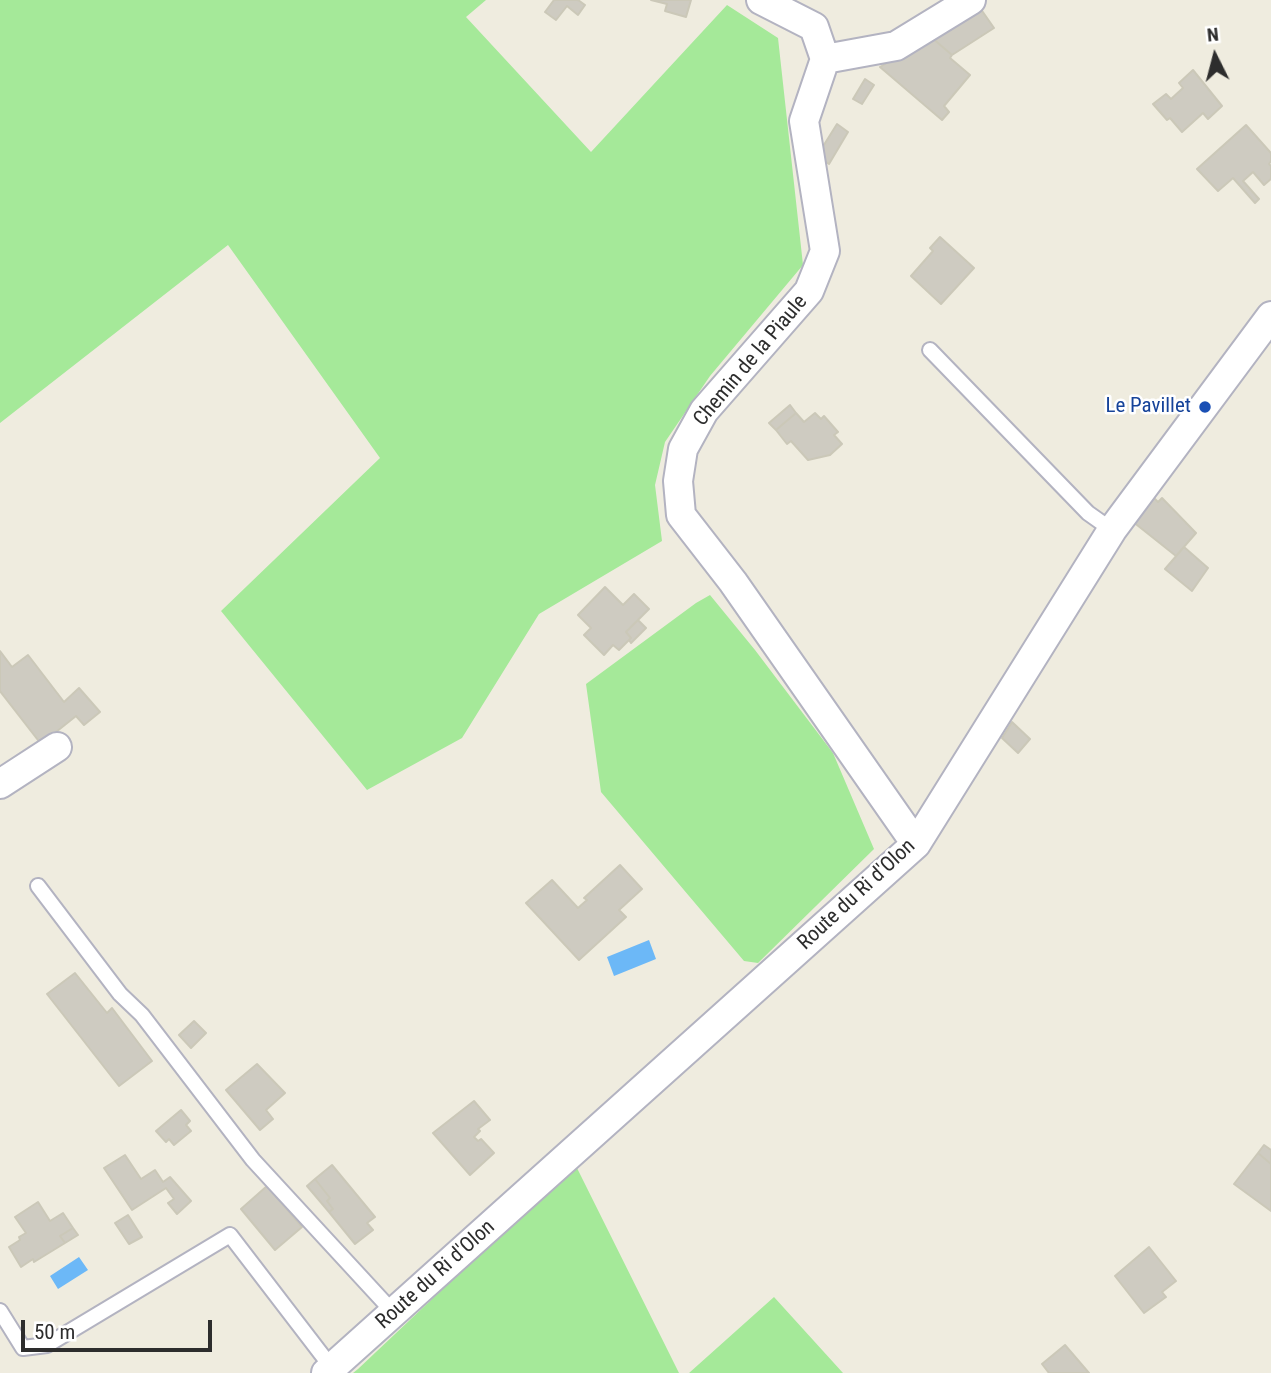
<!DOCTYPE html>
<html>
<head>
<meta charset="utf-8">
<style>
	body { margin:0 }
	#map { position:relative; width:1271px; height:1373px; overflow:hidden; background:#efecdf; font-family:"Roboto Condensed",sans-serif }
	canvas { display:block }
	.north { position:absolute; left:1180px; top:21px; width:70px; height:70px; -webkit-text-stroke:5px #fff; paint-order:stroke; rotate:354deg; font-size:19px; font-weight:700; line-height:28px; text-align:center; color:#2d2d2d }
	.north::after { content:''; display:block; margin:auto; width:24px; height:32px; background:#2d2d2d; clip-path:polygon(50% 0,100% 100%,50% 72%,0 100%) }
	.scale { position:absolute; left:21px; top:1320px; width:191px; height:32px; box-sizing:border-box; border:4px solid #2d2d2d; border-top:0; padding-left:9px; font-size:21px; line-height:24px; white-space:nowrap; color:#2d2d2d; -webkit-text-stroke:5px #fff; paint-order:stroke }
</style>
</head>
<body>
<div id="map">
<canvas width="1271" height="1373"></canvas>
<div class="north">N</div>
<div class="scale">50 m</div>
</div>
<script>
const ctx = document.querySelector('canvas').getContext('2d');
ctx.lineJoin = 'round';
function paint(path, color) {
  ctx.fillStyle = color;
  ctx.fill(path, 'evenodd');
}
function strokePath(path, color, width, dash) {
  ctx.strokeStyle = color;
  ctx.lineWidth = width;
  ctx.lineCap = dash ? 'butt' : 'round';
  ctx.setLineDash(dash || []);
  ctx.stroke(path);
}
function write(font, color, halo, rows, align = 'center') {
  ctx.font = font + ' "Roboto Condensed",sans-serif';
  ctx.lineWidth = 5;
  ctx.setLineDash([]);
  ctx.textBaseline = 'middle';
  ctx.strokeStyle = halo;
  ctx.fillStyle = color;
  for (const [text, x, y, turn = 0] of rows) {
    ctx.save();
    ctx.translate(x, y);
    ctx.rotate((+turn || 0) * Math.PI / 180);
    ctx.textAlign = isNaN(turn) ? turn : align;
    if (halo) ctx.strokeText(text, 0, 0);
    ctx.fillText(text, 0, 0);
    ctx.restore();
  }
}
const green = new Path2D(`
	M0 0H486L466 17 591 152 727 5 778 38 803 265 710 376 665 442 655 485 662 541 539 614 462 738 367 790 221 611 380 458 228 245 0 423Z
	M710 595 755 650 833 753 874 849 758 963 744 961 601 792 586 684 696 603Z
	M575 1164 679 1373H353L358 1369Z
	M774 1297 843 1373H689Z`);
const water = new Path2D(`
	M649 940 656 959 614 976 607 957Z
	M79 1257 88 1270 58 1289 50 1276Z`);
const building = new Path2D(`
	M554 0H578L585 5 578 15 567 6 556 20 545 12Z
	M651 0H691L686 17 665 11 667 4Z
	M978 5 994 28 952 55 931 37Z
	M931 37 952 55 950 58 970 75 944 106 949 112 942 120 880 67Z
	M1193 70 1222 106 1208 119 1203 113 1182 132 1170 118 1167 120 1153 104 1166 94 1171 99 1183 88 1179 83Z
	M865 79 874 85 862 104 853 99Z
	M837 124 848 132 829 164 817 156Z
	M1246 125 1271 153V161L1269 164 1271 166V179L1264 185 1253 172 1243 181 1259 199 1255 203 1233 178 1218 191 1197 169Z
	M940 237 974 268 941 304 911 276 933 251 930 248Z
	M790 405 796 413 776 430 769 423Z
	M796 413 804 422 815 413 821 419 824 416 838 432 834 435 842 444 830 455 808 460 791 441 787 444 776 430Z
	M1151 495 1158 502 1162 498 1196 533 1176 556 1132 521Z
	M1184 547 1208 568 1192 591 1165 569Z
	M605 587 623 605 634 594 649 609 626 632 631 638 619 650 613 645 604 655 584 635 591 628 578 615Z
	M638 620 646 628 631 643 629 640 631 638 626 632Z
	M0 651 12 667 28 655 64 702 79 688 100 712 84 725 76 716 41 744 0 691Z
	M1012 722 1030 739 1018 753 1002 738Z
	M620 865 642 889 619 910 626 917 579 960 526 903 552 880 578 908 587 900 584 898Z
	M75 973 107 1013 112 1008 152 1061 119 1086 47 994Z
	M194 1021 206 1033 191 1048 179 1035Z
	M257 1064 285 1093 266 1110 273 1119 260 1130 226 1090Z
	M474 1101 490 1120 478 1129 480 1131 474 1137 478 1141 481 1139 494 1153 470 1175 433 1133Z
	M181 1110 190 1121 186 1125 191 1131 174 1145 169 1139 166 1142 156 1131Z
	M1264 1145 1271 1150V1164L1258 1153Z
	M1258 1153 1271 1164V1211L1234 1184Z
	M125 1155 141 1179 155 1170 163 1182 170 1177 191 1201 177 1214 168 1203 174 1199 166 1188 132 1210 104 1168Z
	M332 1165 375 1217 367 1223 373 1230 355 1244 329 1212 333 1209 327 1201 330 1198 315 1179Z
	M315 1179 330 1198 327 1201 333 1209 329 1212 307 1186Z
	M267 1186 302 1227 275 1250 241 1209Z
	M38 1202 50 1221 63 1213 73 1228 60 1236 65 1243 34 1262 33 1259 21 1267 9 1247 20 1240 19 1237 26 1233 15 1217Z
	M128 1215 142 1237 129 1244 115 1223Z
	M73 1228 78 1235 65 1243 60 1236Z
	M1149 1247 1176 1281 1162 1292 1166 1297 1144 1313 1115 1276Z
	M1065 1345 1089 1373H1049L1042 1364Z`);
const lane = new Path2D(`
	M930 350 1088 513 1112 530
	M38 886 120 994 142 1015 253 1160 394 1313
	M0 1311 23 1348 47 1345 230 1235 332 1368`);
const street = new Path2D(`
	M761 0 814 27 825 59
	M0 784 57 747
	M916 844 733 582 681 515 678 481 683 449 704 411 809 291 825 251 804 121 825 59 896 46 971 0
	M326 1373 916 844 1112 530 1271 316`);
const markers = [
	[1205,407,7,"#1a4fb4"]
];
const streetNames = [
	["Chemin de la Piaule",751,361,-50],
	["Route du Ri d'Olon",857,895,-43],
	["Route du Ri d'Olon",436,1275,-42]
];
const transitNames = [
	["Le Pavillet",1191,407]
];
paint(green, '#a5e999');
paint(water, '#6cb8f7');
paint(building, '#cecbc1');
strokePath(building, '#cbc8b8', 2);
strokePath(lane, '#b3b3c1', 18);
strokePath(street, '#b3b3c1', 32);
strokePath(lane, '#fff', 14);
strokePath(street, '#fff', 28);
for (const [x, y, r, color] of markers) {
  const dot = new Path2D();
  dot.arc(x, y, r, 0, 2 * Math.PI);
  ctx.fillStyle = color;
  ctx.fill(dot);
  strokePath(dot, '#fff', 2.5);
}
write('21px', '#2d2d2d', '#fff', streetNames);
write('21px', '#164399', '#fff', transitNames, 'right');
</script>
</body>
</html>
